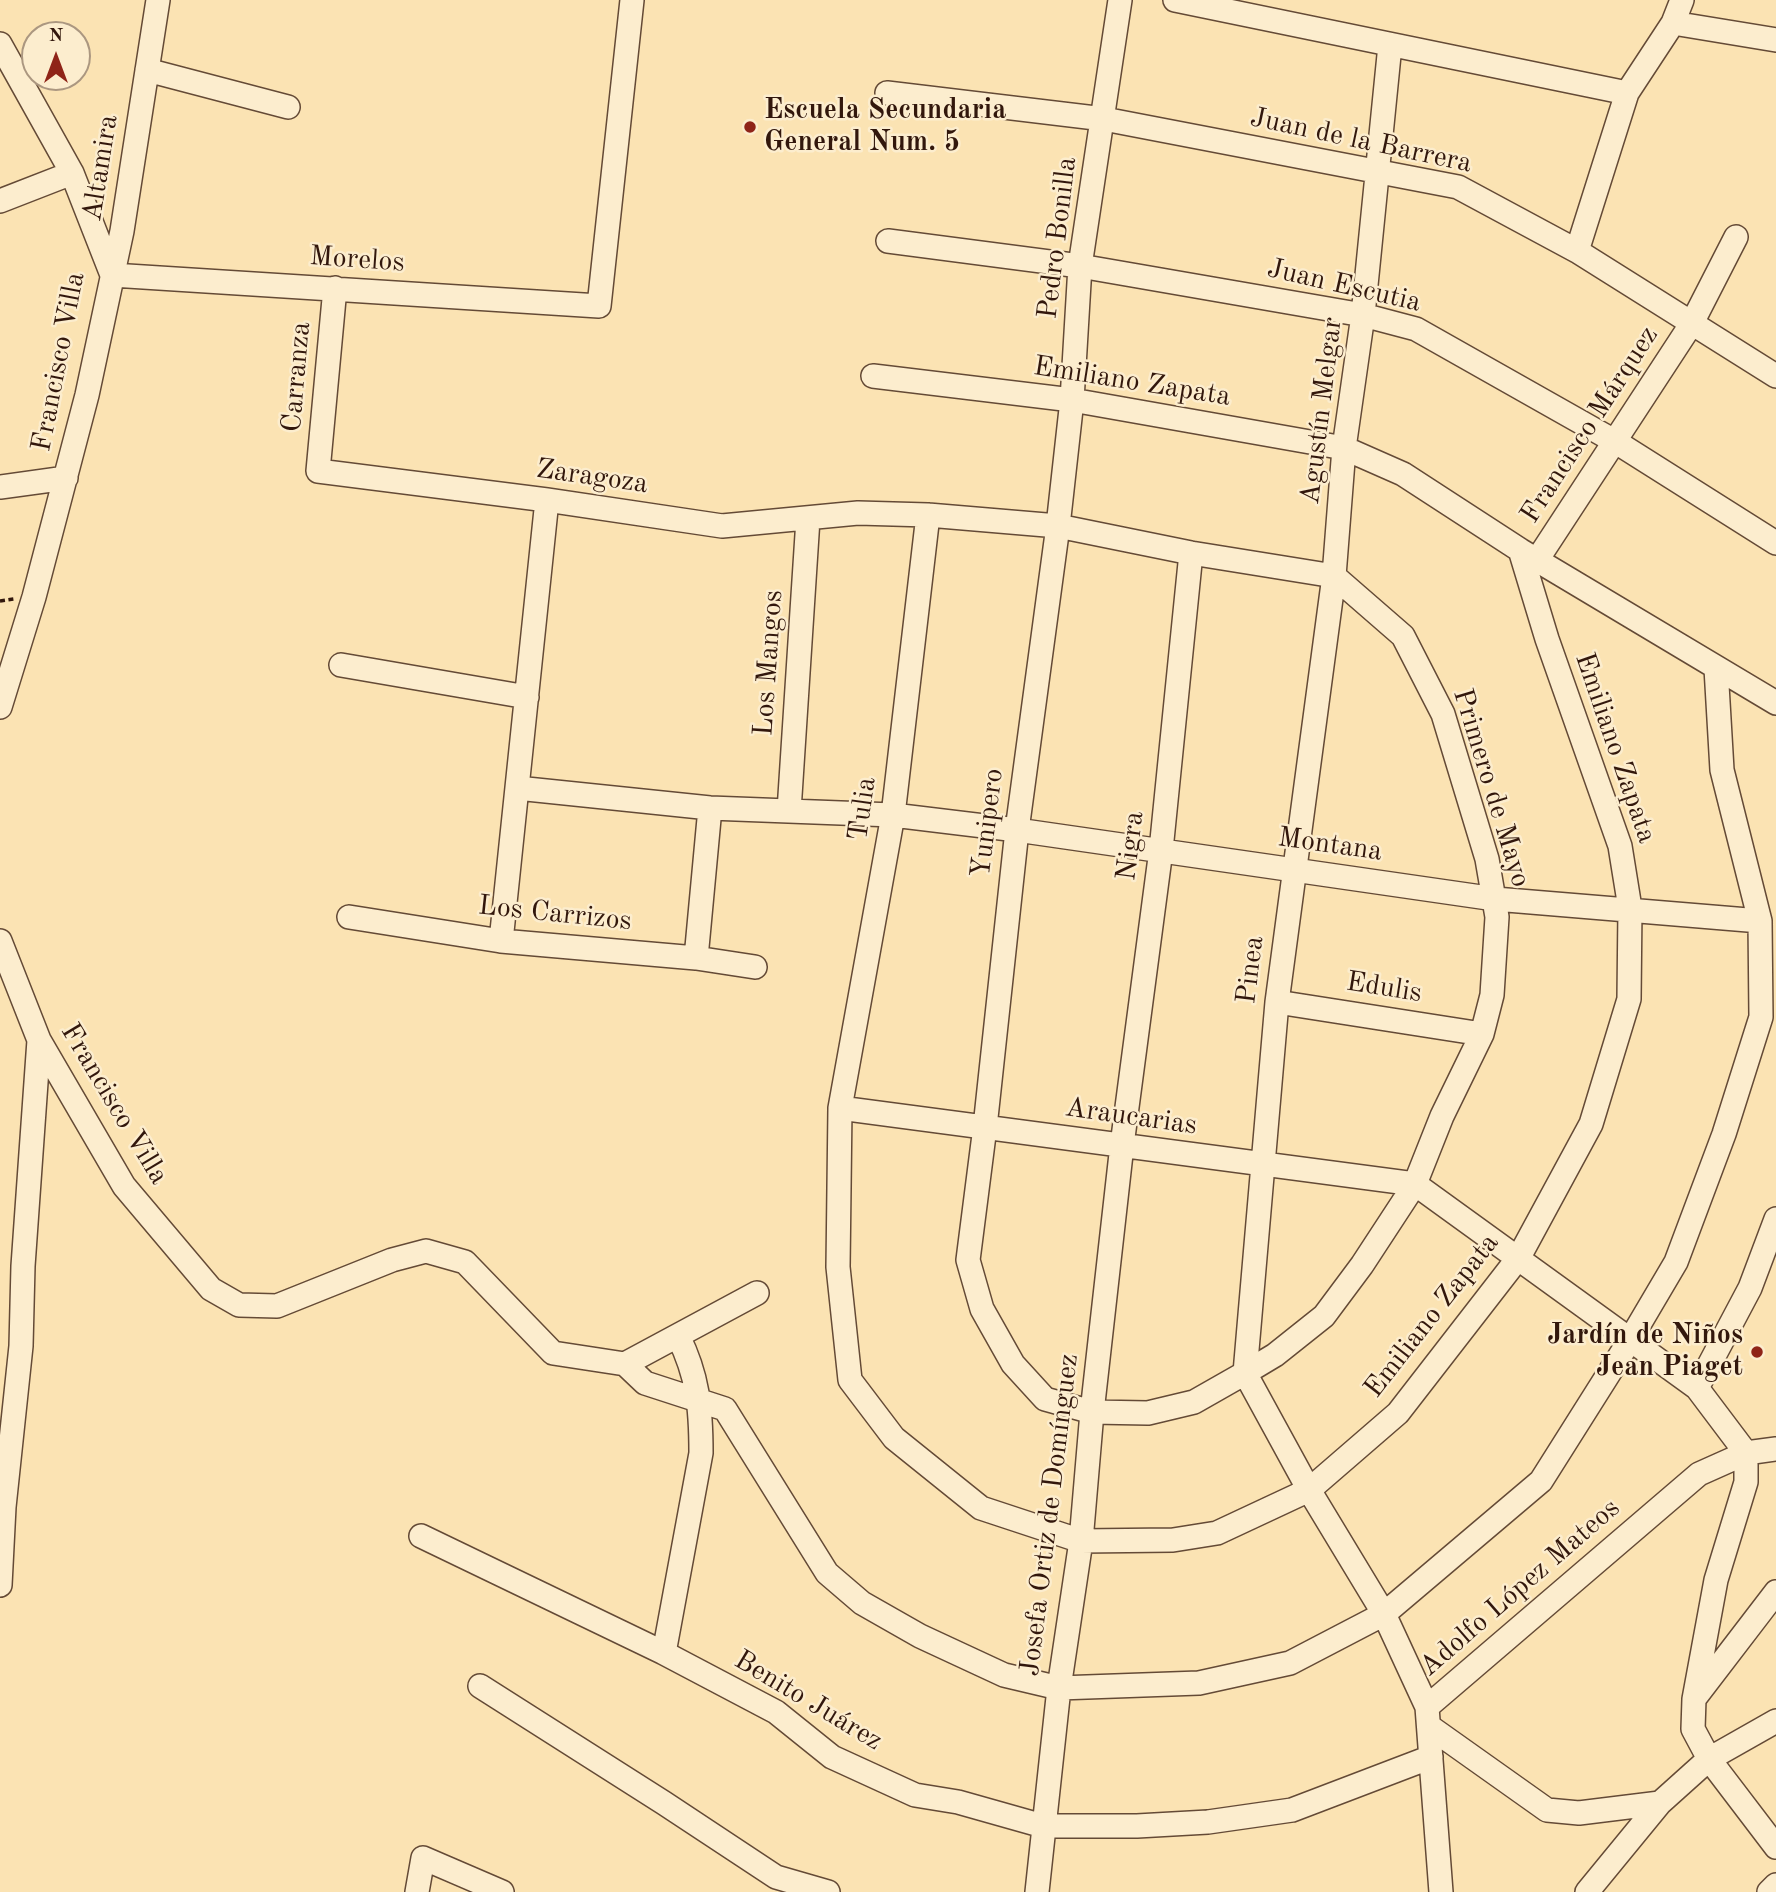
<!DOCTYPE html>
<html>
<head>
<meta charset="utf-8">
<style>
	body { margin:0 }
	#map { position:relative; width:1776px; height:1892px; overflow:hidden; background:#fbe3b3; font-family:"Old Standard TT",serif }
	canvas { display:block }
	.north { position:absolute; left:21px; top:21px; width:70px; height:70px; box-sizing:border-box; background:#fcedce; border:2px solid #ab9780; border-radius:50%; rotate:0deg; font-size:19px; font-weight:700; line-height:28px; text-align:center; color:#32170c }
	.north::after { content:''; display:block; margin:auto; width:24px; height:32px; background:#8f2418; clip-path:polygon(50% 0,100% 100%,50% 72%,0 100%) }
</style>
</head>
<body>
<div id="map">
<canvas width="1776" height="1892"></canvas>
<div class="north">N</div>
</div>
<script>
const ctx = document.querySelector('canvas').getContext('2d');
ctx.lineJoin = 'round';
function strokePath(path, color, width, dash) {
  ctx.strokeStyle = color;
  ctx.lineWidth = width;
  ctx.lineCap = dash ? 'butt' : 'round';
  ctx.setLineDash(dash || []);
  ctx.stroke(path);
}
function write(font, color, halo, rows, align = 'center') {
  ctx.font = font + ' "Old Standard TT",serif';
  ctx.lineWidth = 5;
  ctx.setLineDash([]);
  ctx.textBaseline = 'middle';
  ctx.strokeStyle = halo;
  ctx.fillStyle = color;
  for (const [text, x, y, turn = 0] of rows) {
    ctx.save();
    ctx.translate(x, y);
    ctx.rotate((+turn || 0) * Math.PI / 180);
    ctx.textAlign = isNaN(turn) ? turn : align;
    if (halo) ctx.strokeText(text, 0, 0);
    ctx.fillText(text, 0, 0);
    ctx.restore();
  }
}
const path = new Path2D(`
	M0 601 14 599`);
const minor = new Path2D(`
	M1175 0 1627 93
	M1673 23 1776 40
	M0 44 72 173 112 275
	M1390 45 1363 315 1344 448 1334 576 1277 1002 1245 1373 1309 1490 1384 1614 1427 1707 1441 1892
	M147 70 288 107
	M887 93 1104 119 1458 187 1577 251 1776 376
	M0 201 72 173
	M888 241 1080 266 1363 315 1416 329 1616 442 1776 543
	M1577 251 1627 93 1673 23 1682 0
	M112 275 599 306 632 0
	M335 288 318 471 547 500 722 526 858 513 928 515 1058 526 1191 553 1334 576 1403 636 1443 714 1487 859 1497 917 1492 995 1482 1034 1442 1116 1415 1184 1362 1265 1324 1316 1275 1355 1245 1373 1194 1402 1148 1413 1092 1412 1045 1399 1013 1364 982 1309 968 1260 985 1127 1017 830 1058 526 1072 400 1080 266 1120 0
	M873 376 1072 400 1344 448 1403 474 1520 550 1776 703
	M0 487 66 478
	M928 515 893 815 840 1108 838 1267 850 1380 894 1438 981 1508 1081 1541 1173 1540 1217 1533 1309 1490 1398 1413 1519 1257 1591 1124 1629 999 1630 908 1620 846 1547 639 1520 550
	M1537 560 1692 323 1736 237
	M341 665 527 697
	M0 707 34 597 87 395 122 231 158 0
	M517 788 710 808 893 815 1017 830 1495 899 1760 921
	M789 811 808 519
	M349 917 501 941 696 958 755 967
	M0 941 39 1040 124 1186 211 1289 239 1305 277 1306 392 1260 426 1251 465 1262 553 1353 625 1364 757 1293
	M501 941 547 500
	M696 958 710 808
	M1277 1002 1482 1034
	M840 1108 1415 1184 1697 1388 1746 1453V1482L1716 1580 1694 1699
	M625 1364 645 1383 725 1409 827 1573 862 1603 920 1636 1004 1675 1059 1688 1199 1683 1290 1663 1384 1614 1541 1481 1630 1340 1676 1262 1724 1134 1761 1017 1760 921 1722 770 1716 668
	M1697 1388 1750 1288 1776 1219
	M421 1536 664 1653 776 1712 832 1757 915 1795 958 1802 1043 1826H1137L1208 1822 1292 1810 1431 1757
	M0 1585 4 1507 21 1346 23 1266 39 1040
	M1776 1592 1694 1699 1693 1729 1709 1759 1776 1847
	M664 1653 701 1453C701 1408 698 1376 678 1336
	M480 1686 664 1803 776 1877 828 1892
	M1427 1707 1699 1474 1746 1453 1776 1449
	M1430 1727 1547 1810 1579 1813 1660 1803
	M417 1892 423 1858 502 1892
	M1037 1892 1059 1688 1081 1541 1092 1412 1122 1145 1161 850 1191 553
	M1587 1892 1660 1803 1709 1759 1776 1721
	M1769 1892 1776 1885`);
const markers = [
	[750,127,7,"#8f2418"],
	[1757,1352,7,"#8f2418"]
];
const poiNames = [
	["Escuela Secundaria",764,111],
	["General Num. 5",764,143],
	["Jardín de Niños",1743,1336,"right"],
	["Jean Piaget",1743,1368,"right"]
];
const streetNames = [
	["Juan de la Barrera",1361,141,12],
	["Altamira",101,168,-81],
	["Pedro Bonilla",1058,238,-83],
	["Morelos",357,260,4],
	["Juan Escutia",1344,286,13],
	["Francisco Villa",59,362,-79],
	["Carranza",297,377,-85],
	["Emiliano Zapata",1132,382,9],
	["Agustín Melgar",1322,411,-83],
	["Francisco Márquez",1590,425,-57],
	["Zaragoza",592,477,8],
	["Los Mangos",769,663,-86],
	["Emiliano Zapata",1615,748,71],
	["Primero de Mayo",1491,788,73],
	["Tulia",863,809,-82],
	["Yunipero",988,823,-83],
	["Montana",1330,845,8],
	["Nigra",1131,846,-83],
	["Los Carrizos",555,914,6],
	["Pinea",1251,970,-83],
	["Edulis",1384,988,9],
	["Francisco Villa",114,1104,59],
	["Araucarias",1131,1117,8],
	["Emiliano Zapata",1432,1316,-52],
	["Josefa Ortiz de Domínguez",1050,1515,-83],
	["Adolfo López Mateos",1520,1588,-41],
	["Benito Juárez",808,1701,31]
];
strokePath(minor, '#644a36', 26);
strokePath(path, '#32170c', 3.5, [5, 3.5]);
strokePath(minor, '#fcedce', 23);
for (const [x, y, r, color] of markers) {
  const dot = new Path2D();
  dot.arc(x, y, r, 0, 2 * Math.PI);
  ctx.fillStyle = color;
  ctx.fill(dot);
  strokePath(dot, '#fcedce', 2.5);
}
write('bold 28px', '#32170c', '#fcedce', poiNames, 'left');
write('28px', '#32170c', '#fcedce', streetNames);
</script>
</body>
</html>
